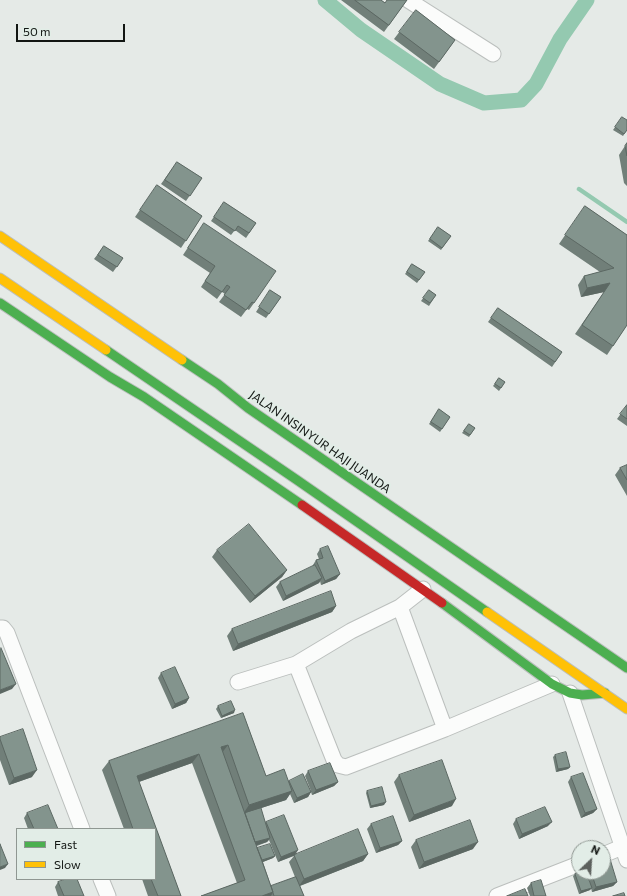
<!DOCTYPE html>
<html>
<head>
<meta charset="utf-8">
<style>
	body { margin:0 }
	#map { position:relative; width:627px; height:896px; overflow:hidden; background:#e5eae7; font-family:Commissioner,sans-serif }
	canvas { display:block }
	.legend { position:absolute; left:16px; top:828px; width:140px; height:52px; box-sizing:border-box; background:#e2ede7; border:1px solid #8f9792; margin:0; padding:5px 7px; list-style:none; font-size:12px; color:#121613 }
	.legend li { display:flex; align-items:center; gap:8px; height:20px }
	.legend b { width:20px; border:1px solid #8f9792 }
	.north { position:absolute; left:571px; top:840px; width:40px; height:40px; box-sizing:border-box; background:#e2ede7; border:1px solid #8f9792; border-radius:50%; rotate:25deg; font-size:11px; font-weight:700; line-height:16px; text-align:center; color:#121613 }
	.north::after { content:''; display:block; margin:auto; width:14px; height:18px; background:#5c605d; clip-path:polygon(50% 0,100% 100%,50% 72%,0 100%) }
	.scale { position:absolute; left:16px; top:24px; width:109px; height:18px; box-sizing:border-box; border:2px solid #121613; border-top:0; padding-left:5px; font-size:12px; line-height:14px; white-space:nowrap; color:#121613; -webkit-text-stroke:3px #e2ede7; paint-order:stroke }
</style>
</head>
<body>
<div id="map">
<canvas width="627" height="896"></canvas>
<ul class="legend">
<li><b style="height:5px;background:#4caf50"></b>Fast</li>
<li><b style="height:5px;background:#ffc107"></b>Slow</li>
</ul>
<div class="north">N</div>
<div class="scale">50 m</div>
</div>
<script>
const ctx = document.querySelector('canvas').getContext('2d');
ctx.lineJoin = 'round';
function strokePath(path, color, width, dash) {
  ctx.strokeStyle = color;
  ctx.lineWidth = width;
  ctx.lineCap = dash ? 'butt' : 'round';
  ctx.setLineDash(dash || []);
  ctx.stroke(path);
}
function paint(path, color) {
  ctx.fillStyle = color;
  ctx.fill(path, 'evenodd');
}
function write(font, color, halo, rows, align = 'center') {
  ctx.font = font + ' Commissioner,sans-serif';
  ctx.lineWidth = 4;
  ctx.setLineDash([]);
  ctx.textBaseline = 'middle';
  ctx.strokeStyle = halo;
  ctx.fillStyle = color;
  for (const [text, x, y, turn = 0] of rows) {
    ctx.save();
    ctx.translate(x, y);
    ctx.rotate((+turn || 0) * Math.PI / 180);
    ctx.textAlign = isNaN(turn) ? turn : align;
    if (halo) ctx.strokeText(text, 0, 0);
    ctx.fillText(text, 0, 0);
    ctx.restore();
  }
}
const stream = new Path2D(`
	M579 189 627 222`);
const canal = new Path2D(`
	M325 0 361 30 440 84 484 103 521 100 536 84 560 39 587 0`);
const street = new Path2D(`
	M408 0 493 54
	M400 607 445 729
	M0 628H3L7 633 82 829
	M296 664 334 760 338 765 346 767 445 729 552 684
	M238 682 296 664 351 631 400 607 423 589
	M570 693 627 860
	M603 855 622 847
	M101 879 108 896
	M497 896 579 864`);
const fast = new Path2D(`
	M0 303 110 377 144 397 302 505
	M106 350 297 480 487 612
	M182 360 218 384 248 408 627 668
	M442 603 552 684 570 693 582 695 605 693`);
const slow = new Path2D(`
	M0 236 182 360
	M0 278 106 350
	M487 612 627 709`);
const jam = new Path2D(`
	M302 505 442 603`);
const wall = new Path2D(`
	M341 0H381L385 3 407 0 384 32Z
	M416 10 455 40 434 69 394 39Z
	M622 117 627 130 623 136 613 130Z
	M627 143V186L624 183 619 155Z
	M177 162 202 178 186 201 161 184Z
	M157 185 202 216 181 248 135 217Z
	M224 202 256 223 246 238 235 230 231 235 211 221Z
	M585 206 627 235V325L607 355 575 334 604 292 581 297 578 285 584 276 600 272 559 244Z
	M204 223 254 303 249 310 247 309 241 317 219 302 225 294 222 292 217 299 201 287 210 273 183 255Z
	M438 227 451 236 441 250 428 241Z
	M104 246 123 258 113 272 94 259Z
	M412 264 425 272 417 283 405 274Z
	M270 290 281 297 266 318 256 312Z
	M429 290 436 295 429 306 421 301Z
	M498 308 562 352 552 367 488 322Z
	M499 378 505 382 499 391 493 386Z
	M627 405V426L617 419Z
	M439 409 450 417 440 432 429 424Z
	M469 424 475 428 469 437 462 433Z
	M627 465V496L615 475 620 468Z
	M320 549 340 574 336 579 321 585 320 581 319 583 283 601 276 587 280 582 313 566V565L316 560 319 559 317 554Z
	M217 550 287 570 282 577 250 603 212 557Z
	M336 606 332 612 233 651 227 636 232 629Z
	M161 673 189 698 186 703 172 709 158 678Z
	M218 706 234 713 221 718 216 709Z
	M243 713 266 776 289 782V781L311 791 305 776 308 771 338 782 334 786 312 795 311 792 308 797 294 803 290 794 286 800 261 808 265 823 266 822 295 854H368L363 861 300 886 304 896H201L237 883 192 763 139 782 181 896H148L142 879H155V829H124L102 770 109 761ZM269 840 278 862 294 856 289 862 295 877 271 886 263 862 273 858 275 856 257 848V846L267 842Z
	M0 737 32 777 9 785 0 760Z
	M555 755 570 767 568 769 556 772 553 757Z
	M399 775 452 806 409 822 394 782Z
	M571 777 597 809 593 813 581 818 568 782Z
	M367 791 384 805 370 808 366 793Z
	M27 813 58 829H28L24 818Z
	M516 819 548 826 519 839 513 824Z
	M371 824 402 841 398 845 376 853 367 829Z
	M416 840 473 849 419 869 411 847Z
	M587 872H603L617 882 613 886 592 892 591 888 590 890 579 894 573 876 575 874 590 883Z
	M58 882 84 896H58L55 887Z
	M531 883 546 896H530L527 888Z`);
const shadedWall = new Path2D(`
	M610 283 604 292 581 297 587 288Z
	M287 570 282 577 250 603 255 596Z
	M340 574 336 579 321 585 325 581Z
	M322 578 319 583 283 601 286 596Z
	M336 606 332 612 233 651 238 644Z
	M16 684 12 689 0 694V690Z
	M189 698 186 703 172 709 175 704Z
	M235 710 234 713 221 718 222 716Z
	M228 745 221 754V747Z
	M199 754 192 763 130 785 137 776Z
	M570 767 568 769 556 772 558 769Z
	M37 770 32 777 9 785 14 778Z
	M338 782 334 786 312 795 316 790Z
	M292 791 286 800 246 813H245L243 814 249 805Z
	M311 792 308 797 294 803 297 798Z
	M456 799 452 806 409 822 414 815Z
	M386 802 384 805 370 808 371 806Z
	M597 809 593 813 581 818 585 813Z
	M552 822 548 826 519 839 522 834Z
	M270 838 267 842 251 847 255 842Z
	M402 841 398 845 376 853 380 848Z
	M478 842 473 849 419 869 424 862Z
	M298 850 295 855 278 862 281 857Z
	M368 854 363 861 299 886 304 879Z
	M275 856 273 858 260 863 261 861Z
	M8 864 5 868 0 870V867Z
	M617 882 613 886 592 892 596 887Z
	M592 888 590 890 579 894 581 891Z
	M273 892 271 896H262Z`);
const building = new Path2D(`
	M355 0H381L385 3 387 0H407L389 25Z
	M416 10 455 40 439 62 399 32Z
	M622 117 627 120V130L624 134 615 127Z
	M627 143V156L625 146Z
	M177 162 202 178 190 196 165 180Z
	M157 185 202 216 186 241 140 210Z
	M224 202 256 223 249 233 238 226 235 231 214 217Z
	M585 206 627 235V325L613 346 582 325 610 283 587 288 584 276 614 268 565 235Z
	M204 223 276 271 254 303 252 302 246 310 224 295 230 287 227 285 222 292 205 281 215 266 188 248Z
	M438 227 451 236 442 248 430 239Z
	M104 246 123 258 117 267 98 255Z
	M412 264 425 272 419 280 407 272Z
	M270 290 281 297 269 314 259 307Z
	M429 290 436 295 430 303 423 298Z
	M498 308 562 352 555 362 491 318Z
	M499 378 505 382 501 388 495 384Z
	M627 405V419L620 414Z
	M439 409 450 417 442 429 431 422Z
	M469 424 475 428 470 435 464 431Z
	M627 465V480L620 468Z
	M249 524 287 570 255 596 217 550Z
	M328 546 340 574 325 581 316 560 323 558 320 549Z
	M315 565 322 578 286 596 280 582Z
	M331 591 336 606 238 644 232 629Z
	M1 648 16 684 0 690V649Z
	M175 667 189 698 175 704 161 673Z
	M231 701 235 710 222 716 218 706Z
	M243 713 266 776 284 769 292 791 249 805 228 745 221 747 273 892 262 896H201L245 880 199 754 137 776 181 896H158L151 879H155V829H133L109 761Z
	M23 729 37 770 14 778 0 739V737Z
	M566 752 570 767 558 769 555 755Z
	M442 760 456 799 414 815 399 775Z
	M330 763 338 782 316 790 308 771Z
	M583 773 597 809 585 813 571 777Z
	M303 774 311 792 297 798 289 781Z
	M382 787 386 802 371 806 367 791Z
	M48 805 58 829H34L27 813Z
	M545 807 552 822 522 834 516 819Z
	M261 808 270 838 255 842 245 813Z
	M284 815 298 850 281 857 266 822Z
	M393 816 402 841 380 848 371 824Z
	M470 820 478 842 424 862 416 840Z
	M358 829 368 854 304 879 294 855Z
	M0 844 8 864 0 867Z
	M270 844 275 856 262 860 257 848Z
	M610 859 617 882 596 887 591 872H603V861Z
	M580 872H586L592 888 581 891 575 874Z
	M296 877 304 896H274L271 886Z
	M66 879H77L84 896H64L58 882Z
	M541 880 546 896H534L531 883Z
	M525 889 528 896H507Z
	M624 893 625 896H613Z`);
const streetNames = [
	["JALAN INSINYUR HAJI JUANDA",320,442,35]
];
strokePath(stream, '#94c9b0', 4.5);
strokePath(canal, '#94c9b0', 15);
strokePath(street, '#bbbfbd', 17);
strokePath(fast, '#bbbfbd', 11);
strokePath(slow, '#bbbfbd', 11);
strokePath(jam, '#bbbfbd', 11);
strokePath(street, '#fbfcfb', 15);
strokePath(fast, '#4caf50', 9);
strokePath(slow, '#ffc107', 9);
strokePath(jam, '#c62828', 9);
paint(wall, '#717f79');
paint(shadedWall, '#5c6863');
paint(building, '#83948d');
strokePath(building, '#5c6863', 1);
write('12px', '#121613', '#e2ede7', streetNames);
</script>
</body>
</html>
